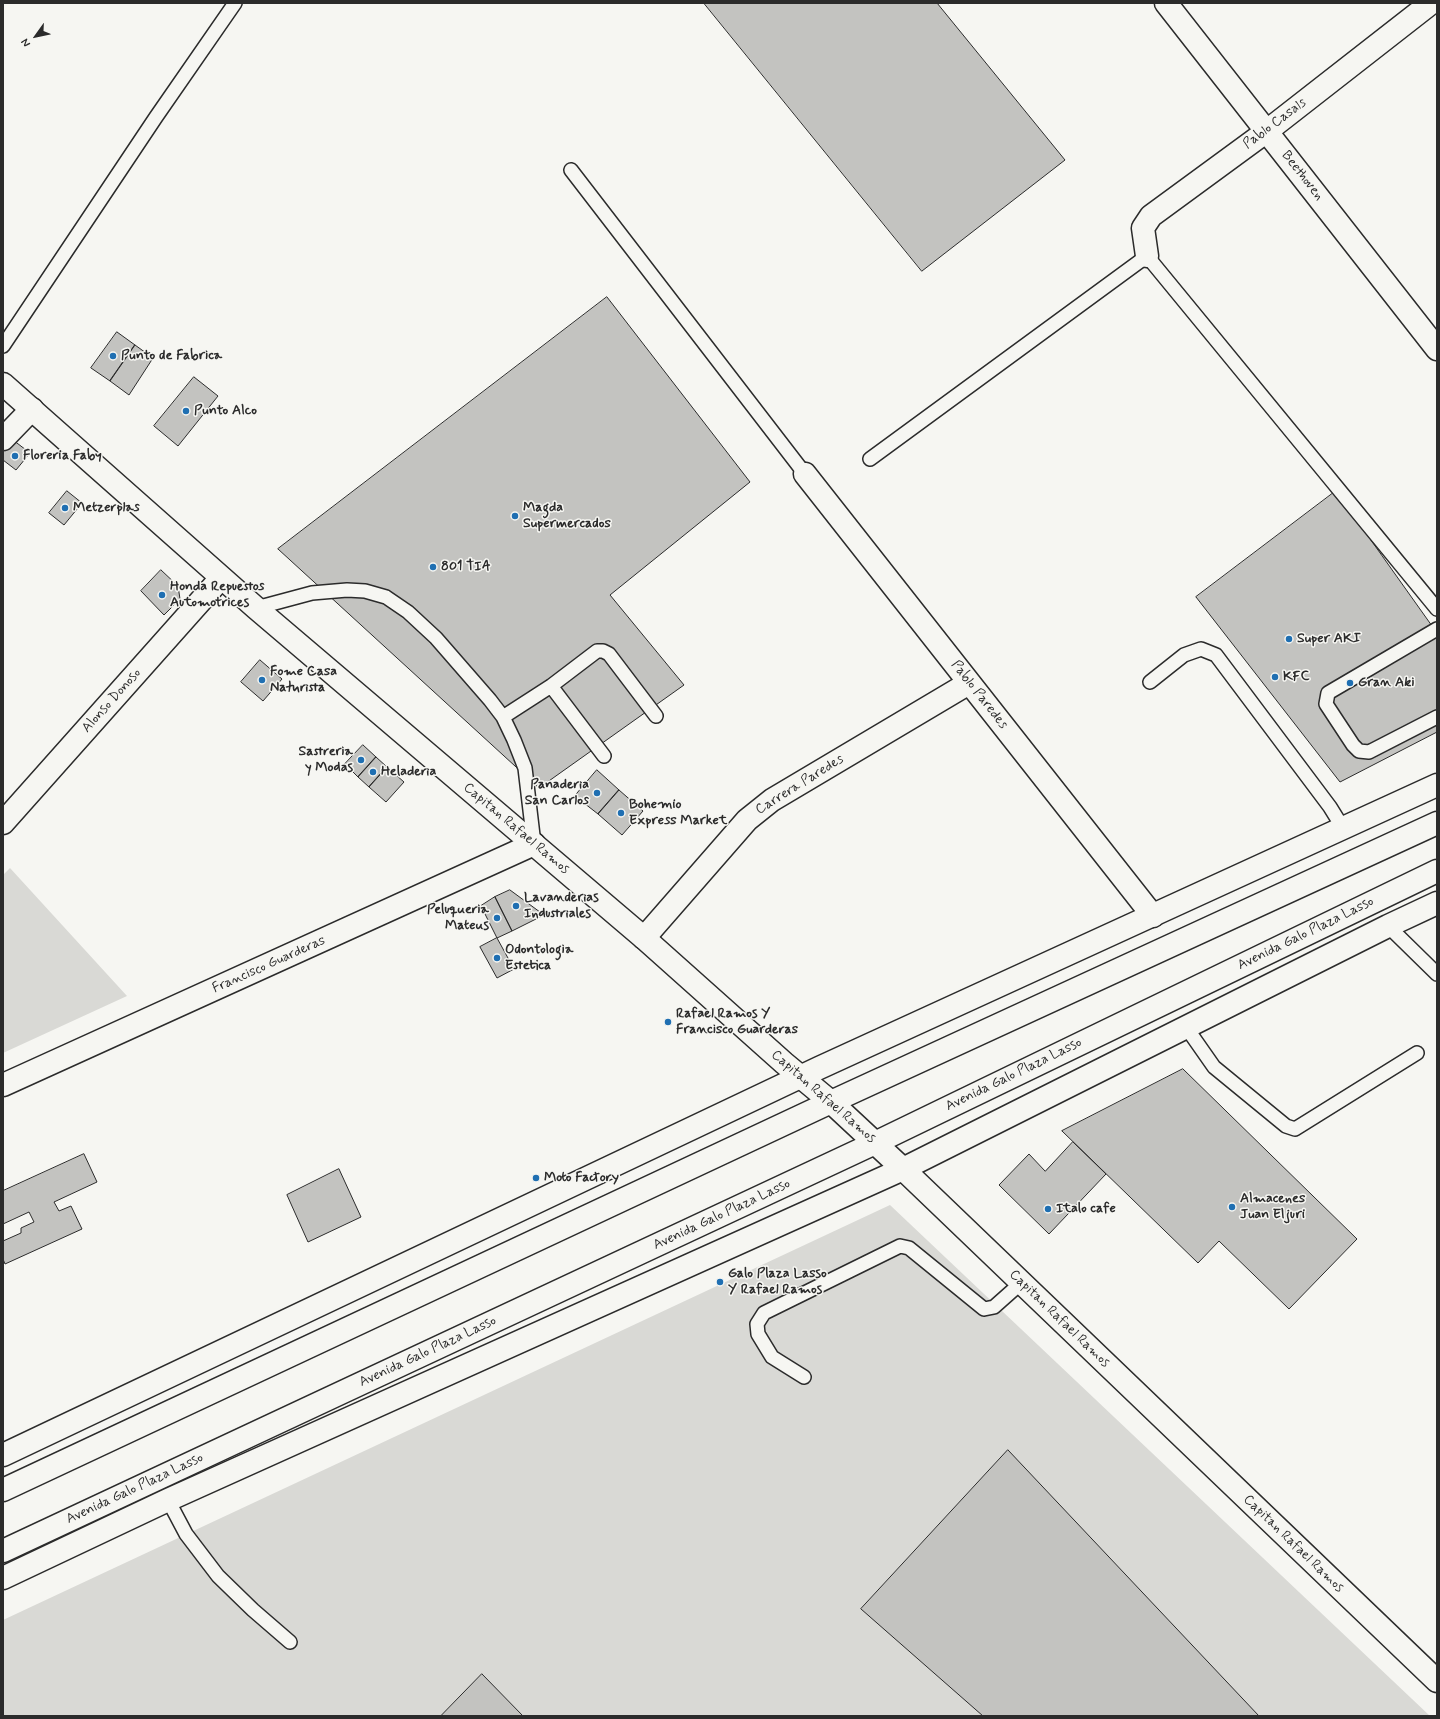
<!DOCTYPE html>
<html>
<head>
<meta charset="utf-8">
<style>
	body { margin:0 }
	#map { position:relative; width:1440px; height:1719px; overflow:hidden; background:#f6f6f2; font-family:Mynerve,sans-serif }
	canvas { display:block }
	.frame { position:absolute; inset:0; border:4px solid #2b2b2b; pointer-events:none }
	.north { position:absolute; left:16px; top:16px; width:40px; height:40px; -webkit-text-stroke:3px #f6f6f2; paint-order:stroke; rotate:237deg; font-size:11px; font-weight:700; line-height:16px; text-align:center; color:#2b2b2b }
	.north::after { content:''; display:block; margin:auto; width:14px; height:18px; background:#2b2b2b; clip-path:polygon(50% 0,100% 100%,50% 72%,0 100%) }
</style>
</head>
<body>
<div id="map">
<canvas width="1440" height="1719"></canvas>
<div class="frame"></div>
<div class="north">N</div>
</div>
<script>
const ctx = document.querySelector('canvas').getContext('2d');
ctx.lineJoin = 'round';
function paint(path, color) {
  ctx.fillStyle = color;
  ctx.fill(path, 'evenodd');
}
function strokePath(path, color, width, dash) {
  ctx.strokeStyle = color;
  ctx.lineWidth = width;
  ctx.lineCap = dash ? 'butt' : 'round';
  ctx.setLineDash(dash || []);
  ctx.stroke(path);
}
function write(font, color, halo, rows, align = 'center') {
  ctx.font = font + ' Mynerve,sans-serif';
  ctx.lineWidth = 3;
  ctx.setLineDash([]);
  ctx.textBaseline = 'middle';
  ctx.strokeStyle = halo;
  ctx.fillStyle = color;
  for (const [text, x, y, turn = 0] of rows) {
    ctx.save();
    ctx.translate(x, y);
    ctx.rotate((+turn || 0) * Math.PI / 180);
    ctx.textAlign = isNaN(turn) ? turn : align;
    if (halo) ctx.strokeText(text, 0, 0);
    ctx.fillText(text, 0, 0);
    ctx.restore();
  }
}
const green = new Path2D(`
	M10 868 127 996 3 1053V875Z
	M890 1205 1430 1716H3V1620Z`);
const building = new Path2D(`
	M704 3H937L1065 160 922 271Z
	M607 297 750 482 610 595 684 685 539 788 278 549Z
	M117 332 135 345 110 381 91 368Z
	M135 345 153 358 129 395 110 381Z
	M194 377 218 396 178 446 154 426Z
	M13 440 30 453 16 470 3 460V446Z
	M67 491 82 503 64 525 49 513Z
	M1336 491 1437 633V732L1340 782 1196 597Z
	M161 570 178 586 180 599 164 615 141 591Z
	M260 660 282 679 263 701 241 682Z
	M363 745 376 757 358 777 345 764Z
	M376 757 387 767 369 787 358 777Z
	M387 767 404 782 386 802 369 787Z
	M597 770 619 790 598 814 575 796Z
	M619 790 643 811 622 835 598 814Z
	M510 890 544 915 512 931 495 897Z
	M495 897 512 931 497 938 481 906Z
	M497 938 514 969 497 978 480 947Z
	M1183 1069 1357 1239 1289 1309 1219 1241 1198 1263 1062 1131Z
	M1073 1142 1106 1174 1049 1234 999 1185 1029 1154 1045 1171Z
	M84 1154 97 1182 54 1202 59 1211 71 1206 82 1229 5 1264 3 1259V1241L21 1233V1228L34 1222 29 1212 3 1224V1191Z
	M339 1169 361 1217 308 1242 287 1195Z
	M1008 1450 1259 1716H983L861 1609Z
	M482 1674 523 1716H441Z`);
const service = new Path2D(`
	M571 170 805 474
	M3 346 156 117 235 3
	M870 459 1147 256 1437 609
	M256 608 312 593 347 590 365 591 386 597 408 612 436 638 490 700 503 717 514 740 525 768 534 844
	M1437 629 1328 693 1326 704 1353 745 1359 751 1369 752 1437 717
	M1150 682 1184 655 1201 649 1216 655 1330 807 1343 828
	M551 686 604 756
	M503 717 551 686 597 651H603L609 654 656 716
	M1388 926 1437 974
	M1186 1027 1214 1067 1286 1126 1295 1129 1417 1053
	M804 1377 772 1357 758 1334 757 1324 764 1313 900 1246 909 1248 984 1309 994 1307 1021 1283
	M168 1500 186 1534 218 1576 253 1610 290 1642`);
const minor = new Path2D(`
	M1166 3 1437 349
	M1147 256 1143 228 1151 216 1267 131 1431 3
	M3 439 32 409
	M805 474 1153 916
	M3 823 221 578
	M644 938 747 820 772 800 969 683
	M3 1085 534 844
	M903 1169 1437 1681`);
const tertiary = new Path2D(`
	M3 384 256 608 644 938 784 1063 831 1102 903 1169`);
const secondary = new Path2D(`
	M3 1455 819 1068 1437 785
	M3 1578 168 1500 903 1169 1388 926 1437 903`);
const primary = new Path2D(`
	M3 1490 831 1102 1437 823
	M3 1551 875 1143 1437 871`);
const markers = [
	[113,356,4,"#1f6fb2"],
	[186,411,4,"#1f6fb2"],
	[15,456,4,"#1f6fb2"],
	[65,508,4,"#1f6fb2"],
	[515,516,4,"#1f6fb2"],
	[433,567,4,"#1f6fb2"],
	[162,595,4,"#1f6fb2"],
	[1289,639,4,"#1f6fb2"],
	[1275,677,4,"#1f6fb2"],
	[262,680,4,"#1f6fb2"],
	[1350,683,4,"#1f6fb2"],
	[361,760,4,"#1f6fb2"],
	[373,772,4,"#1f6fb2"],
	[597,793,4,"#1f6fb2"],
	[621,813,4,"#1f6fb2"],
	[516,906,4,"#1f6fb2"],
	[497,918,4,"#1f6fb2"],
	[497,958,4,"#1f6fb2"],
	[668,1022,4,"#1f6fb2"],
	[536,1178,4,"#1f6fb2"],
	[1232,1207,4,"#1f6fb2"],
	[1048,1209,4,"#1f6fb2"],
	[720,1282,4,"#1f6fb2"]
];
const streetNames = [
	["Pablo Casals",1275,124,-37],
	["Beethoven",1302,176,52],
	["Pablo Paredes",979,695,52],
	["Alonso Donoso",112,701,-48],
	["Carrera Paredes",800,785,-32],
	["Capitan Rafael Ramos",516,829,40],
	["Avenida Galo Plaza Lasso",1306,934,-26],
	["Francisco Guarderas",269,965,-24],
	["Avenida Galo Plaza Lasso",1014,1075,-26],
	["Capitan Rafael Ramos",823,1097,41],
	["Avenida Galo Plaza Lasso",722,1215,-25],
	["Capitan Rafael Ramos",1059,1319,44],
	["Avenida Galo Plaza Lasso",428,1352,-25],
	["Avenida Galo Plaza Lasso",135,1489,-25],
	["Capitan Rafael Ramos",1293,1544,44]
];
const poiNames = [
	["Punto de Fabrica",121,356],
	["Punto Alco",194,411],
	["Floreria Faby",23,456],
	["Metzerplas",73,508],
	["Magda",523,508],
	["Supermercados",523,524],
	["801 TIA",441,567],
	["Honda Repuestos",170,587],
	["Automotrices",170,603],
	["Super AKI",1297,639],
	["Fome Casa",270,672],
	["Naturista",270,688],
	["KFC",1283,677],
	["Gran Aki",1358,683],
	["Sastreria",353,752,"right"],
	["y Modas",353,768,"right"],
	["Heladeria",381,772],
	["Panaderia",589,785,"right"],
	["San Carlos",589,801,"right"],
	["Bohemio",629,805],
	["Express Market",629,821],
	["Lavanderias",524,898],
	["Industriales",524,914],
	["Peluqueria",489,910,"right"],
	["Mateus",489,926,"right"],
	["Odontologia",505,950],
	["Estetica",505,966],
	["Rafael Ramos Y",676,1014],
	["Francisco Guarderas",676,1030],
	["Moto Factory",544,1178],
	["Almacenes",1240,1199],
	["Juan Eljuri",1240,1215],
	["Italo cafe",1056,1209],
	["Galo Plaza Lasso",728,1274],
	["Y Rafael Ramos",728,1290]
];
paint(green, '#d9d9d5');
paint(building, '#c3c3c0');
strokePath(building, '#2b2b2b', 1);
strokePath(service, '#2b2b2b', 16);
strokePath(minor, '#2b2b2b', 25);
strokePath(tertiary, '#2b2b2b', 25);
strokePath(secondary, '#2b2b2b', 25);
strokePath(primary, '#2b2b2b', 25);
strokePath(service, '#f6f6f2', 13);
strokePath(minor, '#f6f6f2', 22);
strokePath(tertiary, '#f6f6f2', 22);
strokePath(secondary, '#f6f6f2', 22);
strokePath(primary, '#f6f6f2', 22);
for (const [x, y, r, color] of markers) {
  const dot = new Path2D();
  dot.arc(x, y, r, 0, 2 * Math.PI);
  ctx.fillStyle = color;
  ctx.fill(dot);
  strokePath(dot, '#f6f6f2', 1.5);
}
write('14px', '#2b2b2b', '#f6f6f2', streetNames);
write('bold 14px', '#2b2b2b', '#f6f6f2', poiNames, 'left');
</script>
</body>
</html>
